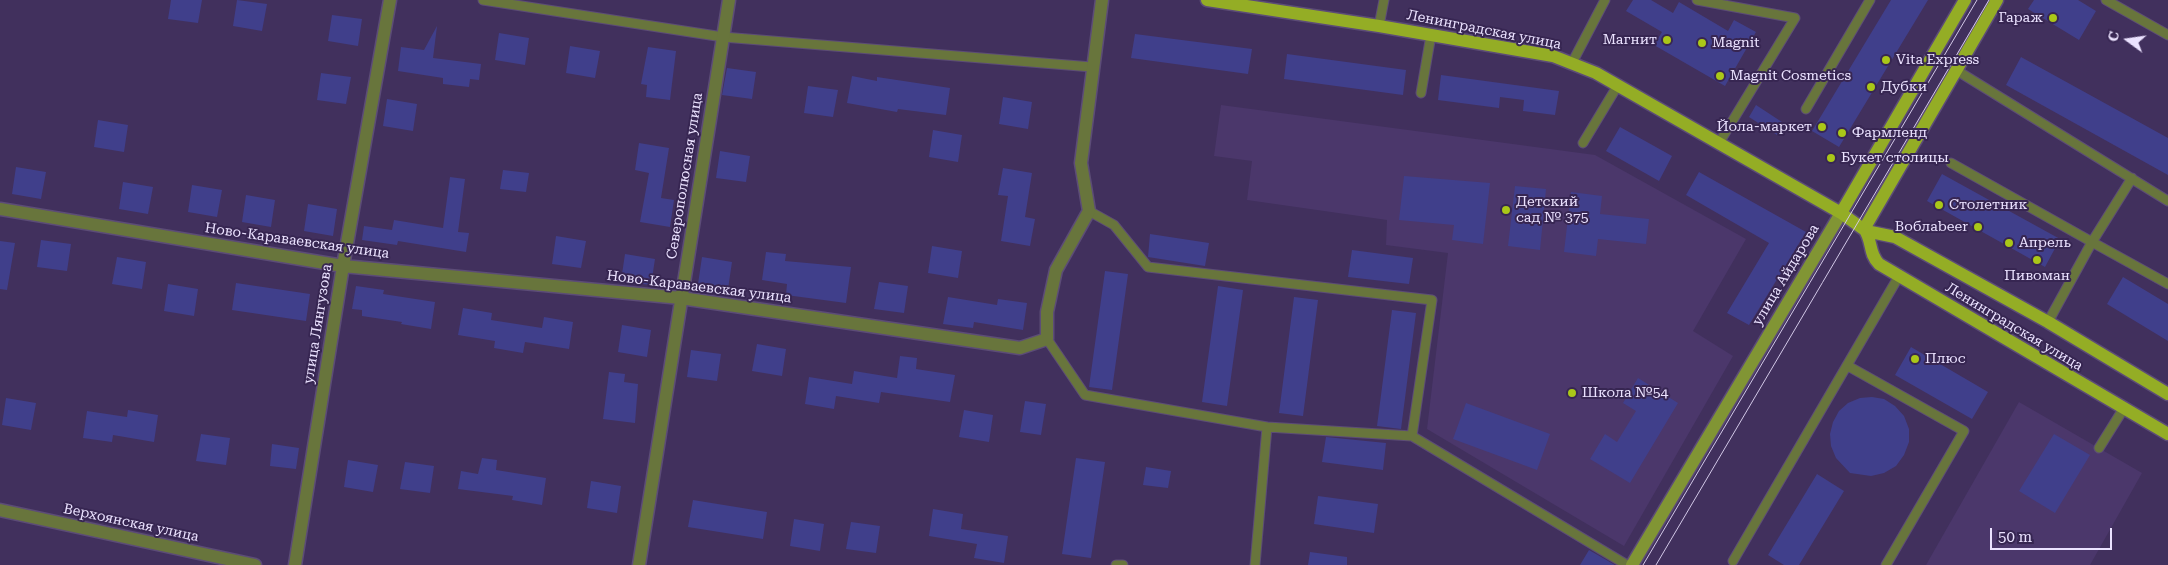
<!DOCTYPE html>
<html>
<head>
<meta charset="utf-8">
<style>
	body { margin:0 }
	#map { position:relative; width:2168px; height:565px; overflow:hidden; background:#41305d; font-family:"Roboto Serif",serif }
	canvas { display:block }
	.north { position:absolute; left:2103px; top:15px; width:50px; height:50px; -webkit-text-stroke:4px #372652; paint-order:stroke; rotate:284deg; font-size:14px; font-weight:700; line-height:20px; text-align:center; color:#ebe2ff }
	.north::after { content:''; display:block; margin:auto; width:18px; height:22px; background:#ebe2ff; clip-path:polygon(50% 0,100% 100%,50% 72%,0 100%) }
	.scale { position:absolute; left:1990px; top:528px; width:122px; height:22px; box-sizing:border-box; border:2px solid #ebe2ff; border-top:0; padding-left:6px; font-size:15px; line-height:18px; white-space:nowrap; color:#ebe2ff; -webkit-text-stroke:4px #372652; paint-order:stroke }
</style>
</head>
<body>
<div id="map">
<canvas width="2168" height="565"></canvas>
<div class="north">С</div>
<div class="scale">50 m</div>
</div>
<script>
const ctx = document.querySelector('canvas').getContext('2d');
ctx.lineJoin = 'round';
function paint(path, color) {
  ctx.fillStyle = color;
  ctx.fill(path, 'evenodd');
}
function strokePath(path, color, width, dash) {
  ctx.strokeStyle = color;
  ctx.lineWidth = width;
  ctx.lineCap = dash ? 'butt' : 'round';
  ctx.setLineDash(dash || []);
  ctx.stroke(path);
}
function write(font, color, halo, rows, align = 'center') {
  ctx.font = font + ' "Roboto Serif",serif';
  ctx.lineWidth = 4;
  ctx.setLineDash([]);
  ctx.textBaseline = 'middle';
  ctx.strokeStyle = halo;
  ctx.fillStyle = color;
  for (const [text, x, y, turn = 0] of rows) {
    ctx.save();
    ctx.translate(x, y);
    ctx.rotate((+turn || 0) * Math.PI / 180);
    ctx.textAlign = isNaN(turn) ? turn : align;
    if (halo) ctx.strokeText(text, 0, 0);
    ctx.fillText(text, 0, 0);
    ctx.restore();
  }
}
const built = new Path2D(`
	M1221 105 1595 155 1746 239 1693 331 1733 356 1624 546 1427 429 1448 253 1386 245 1387 220 1247 200 1252 161 1214 156Z
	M2019 402 2142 473 2090 565H1926Z`);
const building = new Path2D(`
	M171 0H202L198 23 168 19Z
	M237 0 267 4 262 31 233 26Z
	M1633 0H1651L1673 13 1679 2 1728 31 1734 20 1756 32 1725 86 1654 45 1662 32 1626 11Z
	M1891 0H1928L1839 147 1812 131Z
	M2034 0H2078L2096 11 2079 40 2028 9Z
	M332 15 362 19 358 46 328 41Z
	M437 26 433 58 481 64 479 80 470 79 469 87 443 84V78L398 71 401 47 424 50Z
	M499 33 529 38 525 65 495 60Z
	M1135 34 1252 49 1248 74 1131 58Z
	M570 46 600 51 595 78 566 73Z
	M648 47 676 51 670 100 646 97 647 85 641 84Z
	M1287 54 1406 70 1403 95 1284 79Z
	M2021 57 2168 138V175L2006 85Z
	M727 68 756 72 752 99 722 95Z
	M321 73 351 77 346 104 317 100Z
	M1441 75 1559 91 1555 115 1523 111 1524 100 1500 97 1499 108 1438 100Z
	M852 76 877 81V77L950 88 946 115 898 109 897 112 847 103Z
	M808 86 838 90 833 117 804 113Z
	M1003 97 1032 102 1028 129 999 124Z
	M387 99 417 104 413 131 383 126Z
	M1756 105 1785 124 1777 135 1749 117Z
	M98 120 128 125 124 152 94 147Z
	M1620 127 1672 156 1659 181 1606 151Z
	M933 130 962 135 958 162 929 157Z
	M639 143 669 148 661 198 674 200 670 227 640 222 649 173 635 170Z
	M720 151 750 156 746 182 716 178Z
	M16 167 46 172 41 199 12 194Z
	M1003 168 1032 173 1025 217 1035 219 1030 246 1001 241 1008 196 998 195Z
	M503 170 529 173 526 192 500 189Z
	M1699 172 1806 232 1749 325 1727 313 1769 243 1686 195Z
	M1942 174 2060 239 2045 267 1927 201Z
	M1404 176 1490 183 1483 244 1452 240 1454 225 1399 220Z
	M450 177 465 179 458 232 469 233 466 252 398 241 397 245 362 240 364 226 392 230 394 220 443 228Z
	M123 182 153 187 148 214 119 209Z
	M192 185 222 190 217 217 188 212Z
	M1515 186 1546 189 1540 250 1508 246Z
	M1571 192 1602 196 1600 214 1649 219 1646 244 1598 239 1596 256 1564 252Z
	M246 195 275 200 271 227 242 222Z
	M308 204 337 209 333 236 304 231Z
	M1150 234 1209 243 1205 266 1148 257Z
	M556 236 586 241 581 268 552 264Z
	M41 240 71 244 67 271 37 267Z
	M0 241 15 243 7 290 0 289Z
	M932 246 962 251 958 278 928 273Z
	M1352 250 1413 258 1409 284 1348 277Z
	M766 252 786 254 785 261 851 267 846 303 786 295 787 284 762 280Z
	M625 254 655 259 651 285 621 281Z
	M117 257 146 262 142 289 112 284Z
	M702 257 732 262 728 289 698 284Z
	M1105 271 1128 274 1112 390 1089 387Z
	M2123 277 2168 304V341L2107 304Z
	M879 282 908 286 904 313 874 309Z
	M236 283 310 294 306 321 232 310Z
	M168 284 198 289 194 316 164 311Z
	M356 286 384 290 383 294 435 302 431 329 401 324 402 322 362 316V310L352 309Z
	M1218 286 1243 290 1227 406 1202 402Z
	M948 297 997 305 998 299 1027 303 1023 330 974 322 973 328 943 324Z
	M1294 297 1318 300 1303 416 1279 413Z
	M463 308 492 313 491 320 542 328 544 317 573 322 569 349 525 342 523 353 494 348 495 341 458 335Z
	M1392 310 1416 313 1401 429 1377 426Z
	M622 325 651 330 647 357 618 352Z
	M757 344 786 349 782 376 752 371Z
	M1911 347 1988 392 1972 419 1895 375Z
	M691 350 721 354 717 381 687 377Z
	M900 356 917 358 916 369 955 375 950 402 881 392 879 403 836 396 834 409 805 404 809 377 852 384 854 371 897 378Z
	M609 372 625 374 624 382 638 384 635 423 603 419Z
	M1638 378 1678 403 1630 483 1590 459 1605 434 1617 442 1636 411 1623 403Z
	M1872 397 1884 399 1895 406 1904 416 1909 429V442L1904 455 1896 466 1884 473 1871 476 1850 473 1836 458 1831 446 1830 434 1833 422 1839 411 1848 403 1860 398Z
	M6 398 36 403 31 430 2 425Z
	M1025 401 1046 404 1041 435 1020 432Z
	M1466 403 1550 434 1537 470 1453 439Z
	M128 410 158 415 154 442 113 435 112 442 83 438 87 411 127 417Z
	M964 410 993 415 989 442 959 437Z
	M201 434 230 438 226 465 196 461Z
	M2054 434 2090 455 2055 513 2019 491Z
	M1326 437 1386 443 1383 470 1322 462Z
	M272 444 299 448 296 469 270 466Z
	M482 458 497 460 496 470 546 478 542 505 512 500 513 496 458 489 461 471 478 474Z
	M1076 458 1105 462 1091 558 1062 554Z
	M348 460 378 465 373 492 344 487Z
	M405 462 434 466 430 493 400 489Z
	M1146 467 1171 471 1168 488 1143 485Z
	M1817 474 1844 491 1799 565H1784L1768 555Z
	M591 481 621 486 617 513 587 508Z
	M1318 496 1378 504 1374 533 1314 524Z
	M693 500 767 512 763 539 688 527Z
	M933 509 963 514 961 529 1008 536 1004 563 974 558 977 544 929 536Z
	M794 519 824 524 820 551 790 546Z
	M851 522 880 526 876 553 846 549Z
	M1589 550 1615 565H1580Z
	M1310 552 1347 557V565H1308Z`);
const lane = new Path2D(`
	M483 0 723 37 1092 67
	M1697 0 1795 18 1719 143
	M2106 0 2168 35
	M1379 26 1384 0
	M1572 63 1605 0
	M1956 70 2168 201
	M1421 93 1431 35
	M1806 109 1870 0
	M1583 143 1618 85
	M1951 163 2092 242 2132 178
	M1089 211 1114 225 1148 267 1432 300 1412 436
	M2048 322 2092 242 2168 284
	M1047 339 1085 395 1267 427 1255 565
	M1848 366 1964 431 1886 565
	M1267 427 1412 436 1627 565
	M2099 448 2124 408
	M1733 561 1899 276
	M1116 565H1123`);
const street = new Path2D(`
	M0 209 343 266 681 298 1020 348 1047 339V312L1056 270 1089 211 1081 163 1102 0
	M0 510 255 565
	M295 565 343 266 390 0
	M639 565 729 0`);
const secondary = new Path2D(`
	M1632 565 1841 213`);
const primary = new Path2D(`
	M1207 0 1379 26 1553 56 1596 73 1841 213 1866 231 1895 237 2048 322 2168 394
	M1841 213 1965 0
	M1864 229C1873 241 1868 253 1879 264L2168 434
	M1864 229 1997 0`);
const tram = new Path2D(`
	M1643 565 1977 0
	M1656 565 1989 0`);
const markers = [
	[2053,18,5,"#aac718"],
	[1667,40,5,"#aac718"],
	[1702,43,5,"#aac718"],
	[1886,60,5,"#aac718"],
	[1720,76,5,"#aac718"],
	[1871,87,5,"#aac718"],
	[1822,127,5,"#aac718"],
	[1842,133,5,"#aac718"],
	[1831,158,5,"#aac718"],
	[1939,205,5,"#aac718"],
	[1506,210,5,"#aac718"],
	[1978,227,5,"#aac718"],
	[2009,243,5,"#aac718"],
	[2037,260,5,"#aac718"],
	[1915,359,5,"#aac718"],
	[1572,393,5,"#aac718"]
];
const poiNames = [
	["Гараж",2043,18,"right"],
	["Магнит",1657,40,"right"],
	["Magnit",1712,43],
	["Vita Express",1896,60],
	["Magnit Cosmetics",1730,76],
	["Дубки",1881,87],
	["Йола-маркет",1812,127,"right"],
	["Фармленд",1852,133],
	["Букет столицы",1841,158],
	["Детский",1516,202],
	["сад № 375",1516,218],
	["Столетник",1949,205],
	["Воблаbeer",1968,227,"right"],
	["Апрель",2019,243],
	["Пивоман",2037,276,"center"],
	["Плюс",1925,359],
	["Школа №54",1582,393]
];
const streetNames = [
	["Ленинградская улица",1484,30,11],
	["Северополюсная улица",685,176,-81],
	["Ново-Караваевская улица",297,241,8],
	["улица Айдарова",1786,275,-59],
	["Ново-Караваевская улица",699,287,7],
	["улица Лянгузова",318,324,-81],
	["Ленинградская улица",2014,327,31],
	["Верхоянская улица",131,523,12]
];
paint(built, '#4b376b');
paint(building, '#403f8b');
strokePath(lane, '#5c4c77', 11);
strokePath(street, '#5c4c77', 15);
strokePath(secondary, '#5c4c77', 15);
strokePath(primary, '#5c4c77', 15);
strokePath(lane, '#68753c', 9);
strokePath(street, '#68753c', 12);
strokePath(secondary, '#819534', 12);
strokePath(primary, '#94ad25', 12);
strokePath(tram, '#d3c9e8', 1);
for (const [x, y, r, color] of markers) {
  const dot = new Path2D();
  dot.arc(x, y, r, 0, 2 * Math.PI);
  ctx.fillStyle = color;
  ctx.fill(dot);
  strokePath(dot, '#372652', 2);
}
write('14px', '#ebe2ff', '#372652', poiNames, 'left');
write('14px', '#ebe2ff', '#372652', streetNames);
</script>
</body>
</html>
